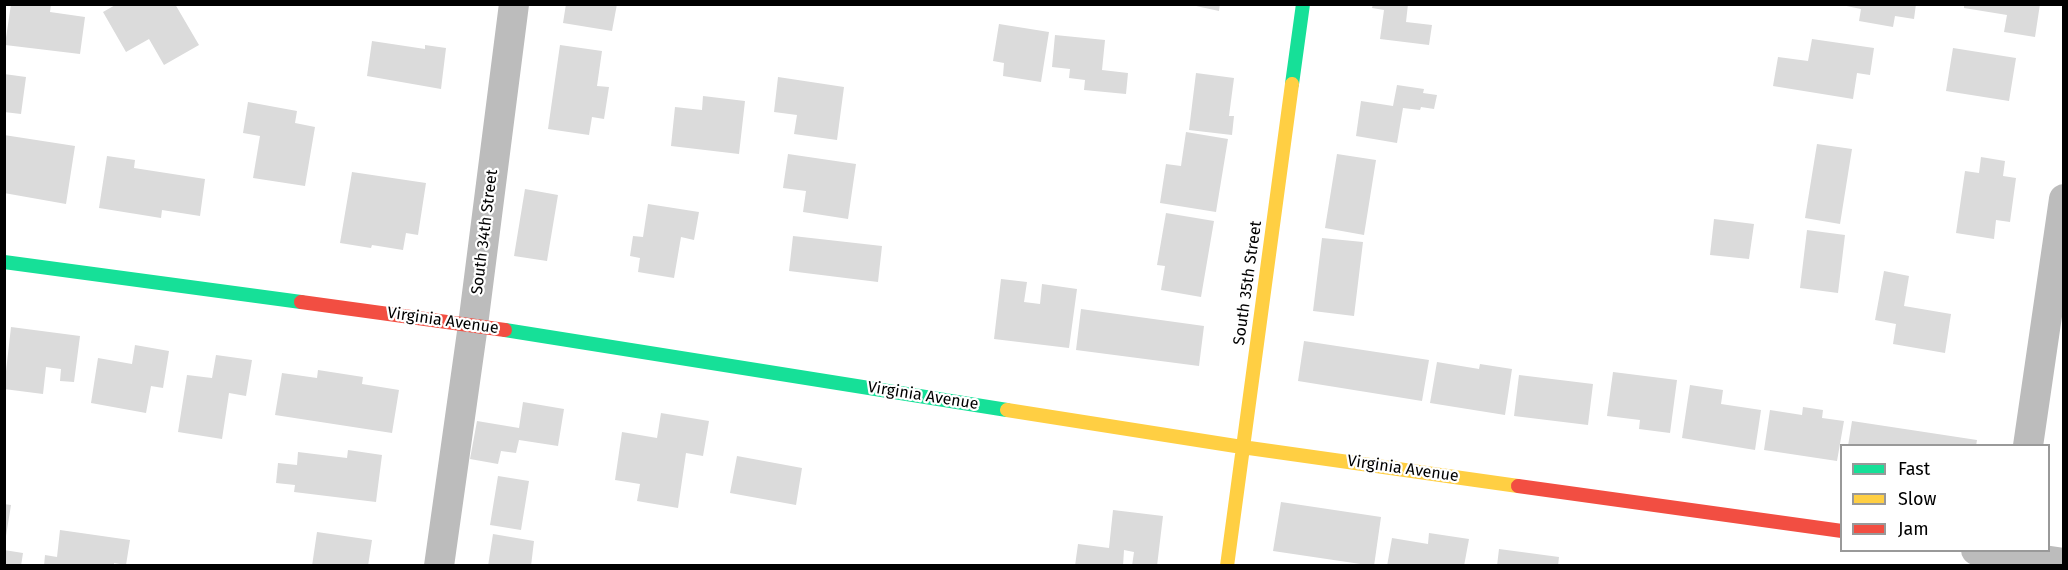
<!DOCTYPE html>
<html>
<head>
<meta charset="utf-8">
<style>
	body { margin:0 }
	#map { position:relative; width:2068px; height:570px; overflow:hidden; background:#fff; font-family:"Fira Sans",sans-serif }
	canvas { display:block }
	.frame { position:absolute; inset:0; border:6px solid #000; pointer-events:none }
	.legend { position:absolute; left:1840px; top:444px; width:210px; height:108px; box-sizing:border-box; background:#fff; border:2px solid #999; margin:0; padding:8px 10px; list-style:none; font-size:18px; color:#000 }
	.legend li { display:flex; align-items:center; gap:12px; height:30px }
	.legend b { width:30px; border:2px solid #999 }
</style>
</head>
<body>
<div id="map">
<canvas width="2068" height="570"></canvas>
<div class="frame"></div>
<ul class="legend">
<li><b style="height:8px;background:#16e098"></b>Fast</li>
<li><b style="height:8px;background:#ffcf43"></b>Slow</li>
<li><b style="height:8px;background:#f24e42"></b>Jam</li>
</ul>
</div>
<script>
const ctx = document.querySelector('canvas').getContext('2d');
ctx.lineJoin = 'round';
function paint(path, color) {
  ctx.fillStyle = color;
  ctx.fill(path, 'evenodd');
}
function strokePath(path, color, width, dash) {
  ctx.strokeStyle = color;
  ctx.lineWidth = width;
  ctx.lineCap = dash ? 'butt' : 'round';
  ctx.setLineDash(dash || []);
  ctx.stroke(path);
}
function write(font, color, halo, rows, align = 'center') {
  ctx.font = font + ' "Fira Sans",sans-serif';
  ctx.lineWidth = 4.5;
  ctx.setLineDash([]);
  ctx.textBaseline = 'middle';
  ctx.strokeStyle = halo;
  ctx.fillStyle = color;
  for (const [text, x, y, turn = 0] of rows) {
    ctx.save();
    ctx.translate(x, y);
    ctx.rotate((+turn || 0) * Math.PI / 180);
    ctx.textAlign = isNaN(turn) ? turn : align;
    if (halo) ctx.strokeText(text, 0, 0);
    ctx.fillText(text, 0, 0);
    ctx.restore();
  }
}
const building = new Path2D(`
	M11 4H51L50 12 85 17 80 54 5 45Z
	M117 4H175L199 45 164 65 149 39 126 52 103 12Z
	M566 4H617L612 31 563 23Z
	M1187 4H1220L1219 11Z
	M1373 4H1408L1406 22 1432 25 1429 45 1380 39 1384 10 1372 8Z
	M1837 4H1916L1914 19 1895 16 1893 27 1859 21 1861 9Z
	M1964 4H2040L2035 37 2004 32 2007 15 1964 8Z
	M999 24 1049 32 1041 82 1003 76 1004 63 993 61Z
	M1055 35 1105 40 1102 70 1128 73 1126 94 1084 90 1085 80 1069 78 1070 69 1052 67Z
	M1812 39 1874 48 1870 75 1857 73 1853 99 1773 86 1778 57 1808 61Z
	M372 41 425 49V45L446 48 441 89 367 76Z
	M560 45 602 51 597 86 609 87 604 119 592 117 589 135 548 129Z
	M1953 48 2016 58 2009 101 1946 91Z
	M1196 73 1234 78 1229 116H1234L1232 135 1189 130Z
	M4 74 26 77 21 114 4 112Z
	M778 77 844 87 837 140 794 134 797 115 774 112Z
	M1397 85 1424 89 1423 93 1437 95 1434 109 1421 107 1420 110 1403 108 1397 143 1356 136 1361 101 1393 106Z
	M703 96 745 101 739 154 671 146 675 107 702 110Z
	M248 102 297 111 295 123 315 127 305 186 253 178 260 136 243 133Z
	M1186 132 1228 139 1216 212 1160 203 1166 164 1181 166Z
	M4 135 75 146 66 204 4 193Z
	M1817 144 1852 149 1840 224 1805 218Z
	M788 154 856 164 848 219 803 212 806 191 783 188Z
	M1337 154 1376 160 1364 235 1325 228Z
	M107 156 135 160 134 168 205 179 200 216 162 210 161 218 99 208Z
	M1981 157 2005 161 2003 176 2016 178 2010 222 1996 220 1994 239 1956 233 1965 171 1979 173Z
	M352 172 426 183 418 235 406 233 403 250 372 245 371 248 340 243Z
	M525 189 558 195 547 261 514 256Z
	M648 204 699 212 694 240 681 237 674 278 638 272 640 258 630 256 633 236 643 237Z
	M1166 213 1214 221 1201 297 1161 290 1165 266 1157 265Z
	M1714 219 1754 224 1749 259 1710 255Z
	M1807 230 1845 235 1838 293 1800 288Z
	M793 236 882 246 878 282 789 271Z
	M1322 238 1363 242 1354 316 1313 311Z
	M1884 271 1909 276 1904 306 1951 314 1945 353 1893 344 1896 324 1875 320Z
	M1001 279 1027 282 1024 302 1040 304 1042 284 1077 289 1069 348 994 339Z
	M1081 309 1204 326 1199 366 1076 350Z
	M11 327 80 336 74 382 60 381 61 369 46 367 43 394 4 389Z
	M1304 341 1429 360 1422 401 1298 381Z
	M135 345 169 351 163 388 151 386 146 413 91 403 98 358 132 364Z
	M216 355 252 360 246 396 229 393 222 439 178 432 187 375 212 378Z
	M1437 362 1479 369 1480 364 1512 369 1505 415 1430 403Z
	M318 370 363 377 362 384 399 390 392 433 275 415 282 373 317 378Z
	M1613 372 1677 380 1670 433 1639 429 1640 420 1607 416Z
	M1519 375 1593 384 1588 425 1514 416Z
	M1690 385 1723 390 1721 404 1761 410 1755 450 1682 438Z
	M523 402 564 409 558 446 519 440 516 453 501 451 498 464 470 459 477 421 519 428Z
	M1803 407 1823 410 1822 418 1844 421 1837 461 1764 450 1770 410 1802 415Z
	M661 413 709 421 703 456 686 453 678 508 637 501 640 484 615 480 622 432 657 438Z
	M1852 421 1977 440 1976 446H1848Z
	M348 450 382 455 376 502 294 492 295 485 276 483 278 463 297 465 298 452 347 458Z
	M737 456 802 468 796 505 730 493Z
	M498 476 529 481 521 530 490 525Z
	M1281 502 1381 517 1374 566 1273 551Z
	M4 504 11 505 6 536H4Z
	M1113 510 1163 516 1157 566H1132L1134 552 1124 550 1123 566H1075L1078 544 1109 548Z
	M60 530 130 540 126 565 114 563V566H44L45 555 57 557Z
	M317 532 372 540 368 566H312Z
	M1429 533 1469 539 1464 566H1387L1392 538 1428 544Z
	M493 534 534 541 531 566H488Z
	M1499 549 1559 557 1558 566H1497Z
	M4 550 23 553 21 566H4Z`);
const street = new Path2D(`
	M2028 446 2064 199
	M1976 550 2064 563
	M439 566 473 325 514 4`);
const fast = new Path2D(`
	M1292 84 1303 4
	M4 262 301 302
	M505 330 1007 410`);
const slow = new Path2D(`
	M1007 410 1242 447 1518 486
	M1227 566 1292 84`);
const jam = new Path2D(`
	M301 302 505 330
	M1518 486 1842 531`);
const streetNames = [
	["South 34th Street",485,232,-83],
	["South 35th Street",1248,283,-82],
	["Virginia Avenue",443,321,8],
	["Virginia Avenue",923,396,9],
	["Virginia Avenue",1403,469,8]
];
paint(building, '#dbdbdb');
strokePath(street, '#bcbcbc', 30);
strokePath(fast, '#16e098', 14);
strokePath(slow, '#ffcf43', 14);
strokePath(jam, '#f24e42', 14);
write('16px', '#000', '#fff', streetNames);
</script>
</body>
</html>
